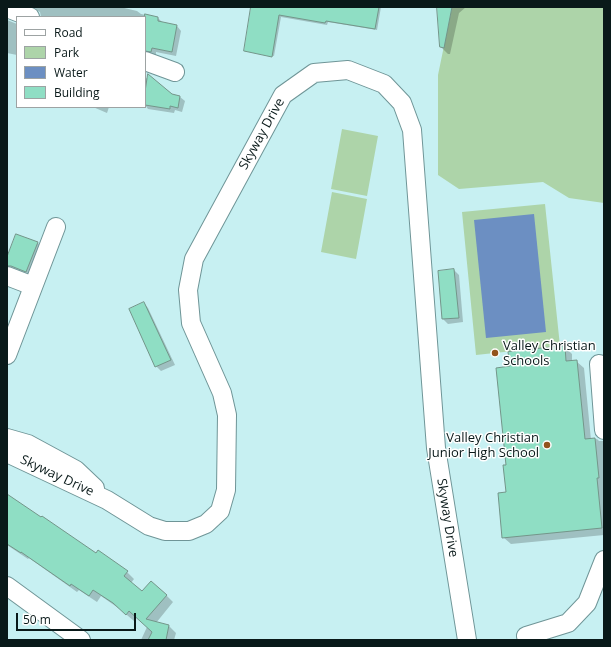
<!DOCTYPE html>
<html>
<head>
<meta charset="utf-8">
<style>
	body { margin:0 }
	#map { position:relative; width:611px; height:647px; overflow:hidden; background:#c7f0f2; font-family:"Open Sans",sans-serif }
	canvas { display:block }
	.frame { position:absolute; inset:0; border:8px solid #091919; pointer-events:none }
	.legend { position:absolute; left:16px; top:16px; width:130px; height:92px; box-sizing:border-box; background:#fff; border:1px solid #9da3a3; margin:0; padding:5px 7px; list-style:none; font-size:12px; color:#091919 }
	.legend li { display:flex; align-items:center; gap:8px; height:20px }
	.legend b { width:20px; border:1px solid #9da3a3 }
	.scale { position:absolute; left:16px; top:613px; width:120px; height:18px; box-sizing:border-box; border:2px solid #091919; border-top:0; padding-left:5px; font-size:12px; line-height:14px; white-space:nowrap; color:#091919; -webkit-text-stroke:3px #fff; paint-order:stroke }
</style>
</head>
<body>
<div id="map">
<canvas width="611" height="647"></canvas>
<div class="frame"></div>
<ul class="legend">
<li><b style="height:5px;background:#fff"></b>Road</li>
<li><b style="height:11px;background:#add4a9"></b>Park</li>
<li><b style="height:11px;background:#6c8fc2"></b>Water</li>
<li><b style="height:11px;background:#8fdec4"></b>Building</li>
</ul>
<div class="scale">50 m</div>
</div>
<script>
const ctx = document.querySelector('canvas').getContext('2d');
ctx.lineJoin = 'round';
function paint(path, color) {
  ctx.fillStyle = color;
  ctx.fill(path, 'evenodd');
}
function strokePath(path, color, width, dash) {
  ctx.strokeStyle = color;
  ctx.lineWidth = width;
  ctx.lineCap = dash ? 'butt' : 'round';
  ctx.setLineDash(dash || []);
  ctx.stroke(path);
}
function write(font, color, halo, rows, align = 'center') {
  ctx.font = font + ' "Open Sans",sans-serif';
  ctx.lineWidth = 3;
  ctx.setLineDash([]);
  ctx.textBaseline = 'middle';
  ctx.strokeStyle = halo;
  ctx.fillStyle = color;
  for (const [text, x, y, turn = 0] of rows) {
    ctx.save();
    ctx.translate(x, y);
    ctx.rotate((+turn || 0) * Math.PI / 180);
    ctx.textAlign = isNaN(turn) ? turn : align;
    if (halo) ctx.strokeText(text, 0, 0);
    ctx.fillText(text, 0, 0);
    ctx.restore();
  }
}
const green = new Path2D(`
	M452 7H604V203L569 198 543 182 459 189 438 175V75Z
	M342 129 378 136 367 196 331 189Z
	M332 192 367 199 356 259 321 252Z
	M545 204 560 346 476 355 462 212Z`);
const water = new Path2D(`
	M534 214 546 332 486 338 474 220Z`);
const shadow = new Path2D(`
	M28 7H120L137 11 141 14 158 18 163 23 177 26 181 31 176 56 156 52V56L145 54V17H41L40 12Z
	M252 7H381L377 30 328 22 327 25 281 17 274 56 246 51V52L245 51Z
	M438 7H466L459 13 450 54H448L441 47Z
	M7 20 17 24V55L7 53Z
	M145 78 153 79 172 95 180 97 185 101 182 112 175 110 174 113 148 109 145 105Z
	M93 107H109L107 113Z
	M17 235 38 243 43 248 31 276 7 269V260Z
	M454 270 459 275 463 322 448 324 443 319 439 272Z
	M144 303 148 308 175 365 161 371 156 366 130 309Z
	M565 347 572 354V361H576L584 368 591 440 597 439 599 441H604V535L511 544 503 537 507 493V466L511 367Z
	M7 495 96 555 127 572 134 579 131 583 142 592 166 595 173 602 156 623 169 626 176 633 174 640H141L147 627 137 617 134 621 121 610 101 596 97 602 79 590 77 592 29 558 28 559 7 545Z`);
const building = new Path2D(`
	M251 7H379L375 29 326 21 325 23 279 15 272 57 244 51Z
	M437 7H452L444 48 440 47Z
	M145 14 158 17V21L177 25 172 52 152 48 151 52 145 51Z
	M148 74 172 94 180 96 178 108 170 106V109L145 105V92Z
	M16 234 38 242 26 272 11 266H7V257Z
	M454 269 459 318 442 319 438 271Z
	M144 302 171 360 155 367 129 309Z
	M565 346 566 361 577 360 585 439 595 438 599 478H597L602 528 502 538 498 493 506 492 503 465H506L496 368 510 366 508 352Z
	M7 494 41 517 42 516 96 553 98 550 128 571 124 576 142 591 151 581 167 595 146 619 169 625 166 640H148L152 632 129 611 126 615 113 603 93 590 89 596 71 584 70 586 21 552V553L7 544Z`);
const minor = new Path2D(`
	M7 8 30 17
	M145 61 175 72
	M7 276 33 286
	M7 355 56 227
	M599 364 604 430
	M7 438 28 444 76 470 95 488
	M7 453 107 500 149 526 165 531H189L206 524 220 511 226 490 227 415 222 393 191 323 188 290 194 259 283 95 314 73 348 70 384 84 402 103 412 130 436 448 467 640
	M7 586 81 640
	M526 636 568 623 587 603 604 560`);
const markers = [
	[495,353,4,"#93531d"],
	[547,445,4,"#93531d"]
];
const streetNames = [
	["Skyway Drive",262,134,-61],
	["Skyway Drive",57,476,25],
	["Skyway Drive",447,518,81]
];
const poiNames = [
	["Valley Christian",503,346],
	["Schools",503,361],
	["Valley Christian",539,438,"right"],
	["Junior High School",539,453,"right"]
];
paint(green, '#add4a9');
paint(water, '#6c8fc2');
paint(shadow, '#0003');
paint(building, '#8fdec4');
strokePath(building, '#739589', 1);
strokePath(minor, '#6f9597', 20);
strokePath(minor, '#fff', 18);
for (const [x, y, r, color] of markers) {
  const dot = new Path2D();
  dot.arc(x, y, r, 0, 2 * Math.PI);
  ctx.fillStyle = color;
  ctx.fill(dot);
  strokePath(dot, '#fff', 1.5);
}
write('13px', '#091919', '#fff', streetNames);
write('13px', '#091919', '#fff', poiNames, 'left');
</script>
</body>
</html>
